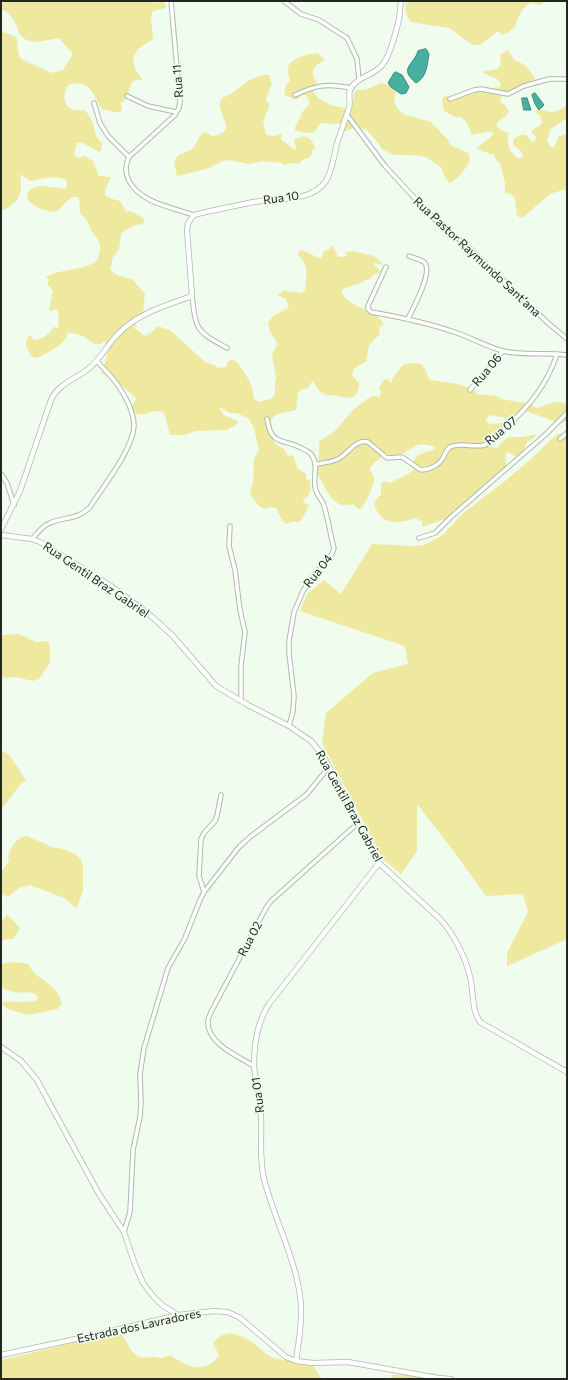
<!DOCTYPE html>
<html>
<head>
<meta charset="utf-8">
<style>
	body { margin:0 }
	#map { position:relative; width:568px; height:1380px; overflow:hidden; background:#effcee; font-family:Commissioner,sans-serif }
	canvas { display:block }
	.frame { position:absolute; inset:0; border:2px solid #222722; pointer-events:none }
</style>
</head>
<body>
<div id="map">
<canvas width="568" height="1380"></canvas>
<div class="frame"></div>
</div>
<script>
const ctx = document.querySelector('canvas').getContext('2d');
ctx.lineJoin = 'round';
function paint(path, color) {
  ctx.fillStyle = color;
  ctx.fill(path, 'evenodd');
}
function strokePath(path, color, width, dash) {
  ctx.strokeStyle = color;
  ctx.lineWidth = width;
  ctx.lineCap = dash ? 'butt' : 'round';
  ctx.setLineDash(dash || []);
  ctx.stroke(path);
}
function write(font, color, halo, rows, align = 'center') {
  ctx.font = font + ' Commissioner,sans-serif';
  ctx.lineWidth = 3.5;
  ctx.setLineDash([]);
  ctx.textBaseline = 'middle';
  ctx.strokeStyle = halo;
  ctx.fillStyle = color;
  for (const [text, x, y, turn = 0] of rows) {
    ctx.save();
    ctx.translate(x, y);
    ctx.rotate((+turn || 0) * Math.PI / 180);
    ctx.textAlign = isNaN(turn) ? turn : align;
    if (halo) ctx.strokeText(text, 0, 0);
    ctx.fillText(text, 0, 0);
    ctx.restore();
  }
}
const green = new Path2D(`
	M4 1H155V3L163 1 166 6 165 8 153 11 151 18 153 39 138 49 134 56 133 61 136 71 143 80C140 81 136 79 134 81 127 85 132 97 120 103L122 108 121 112H115L102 109C92 95 91 78 68 85 60 100 65 112 84 110 97 121 91 133 102 143L101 151 99 152 81 142 77 143 74 154 78 158 84 156 93 161 99 176 111 177 105 190V195L112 199 120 201 126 212 130 211 145 219 143 224 135 225 121 233 119 249 113 257 110 269 115 274 133 280 145 294 143 313 136 322 135 328 144 336 151 333 158 326 171 331 205 362 216 366 217 368 226 367 228 362 230 360C239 360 239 366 244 372 250 381 253 388 254 399L259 402 271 399 275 394V382L276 378 272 354 278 344 270 332 268 323 274 315 289 308 286 299 277 295 284 290C291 293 295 291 301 293L305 291C306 278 310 264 298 255L299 251 302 250 321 259 325 250H329L332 245 338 257H343L347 256 345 252 353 251 374 256 384 265 373 263 381 272 373 275 371 279 365 280 362 283 353 285 341 290C349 313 377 304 384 326H380L379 335 369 345 366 362C360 365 353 367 352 375L359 383C358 400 351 399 338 396 333 395 326 396 322 393 318 390 315 385 313 380L308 388 301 390 298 392 296 410C287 413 276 411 271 420L274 443 284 449 288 456 291 455 293 456 298 469 306 474V479L310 481C311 490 312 494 303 500L304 503 308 504 309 506 300 522H292L286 524 282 520 276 508 270 507 264 509 259 506 250 494 253 483 254 459 259 450 254 428 249 419 237 413H230L219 407V408L224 415 238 421 237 424 227 430 195 431 185 435H170L164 413C152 406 145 421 131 411V409L136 398 115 380 101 373C105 363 110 353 105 341L101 344H94L83 336 68 332C66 345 47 353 37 358L31 356C27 347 23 344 30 335L34 340C43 339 48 335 54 327H55L57 328 59 326 58 311 55 309 51 311 49 310 53 291 47 284 49 280 46 277C58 269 91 270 98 259 99 256 99 252 100 250 101 239 93 236 90 228 88 222 86 220 82 215 77 210 82 203 78 197 66 195 64 211 52 212 44 210 23 204 28 193 30 190 31 188 35 187 40 185 59 188 66 189L67 185 66 180C55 174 41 179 30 181L20 174C23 193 20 203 1 211V31L16 37C19 45 16 52 21 59L52 73 63 70 73 54 59 38 37 42 26 40 20 35 15 22 8 12 1 10V6Z
	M408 1H546L540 5C537 5 535 3 533 3 523 3 517 20 515 27L507 33 502 35 498 31 480 45H473L449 28 410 22C407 16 402 7 408 1Z
	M508 50 514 60 525 65 533 75 535 79 502 95 500 102 505 105 509 111 506 116 501 119 496 124 499 129 508 133C507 145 509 153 519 159L523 156 521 151 513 145V140C517 136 520 134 526 135L533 143 534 140 537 138 531 131 539 126 542 123 540 116 535 112 536 110C542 108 546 112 552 112 558 112 562 107 567 106V118L551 129 547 140 550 146 554 148 559 136 567 134V187L566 189 550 194 522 218H520L517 215 515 198 509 193H505V183L500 163 496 160 494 155 485 152 476 148 491 137 494 132H485L472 135 467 123 461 117H455L444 111C444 108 442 105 442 102 442 90 454 98 461 98L471 92 500 87 501 84 497 79 481 72 497 69 501 64 500 54Z
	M318 53 325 60C319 63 312 67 313 74 313 77 316 80 317 83L313 92 318 98 330 105 345 108 346 109 344 113 346 116 349 115C354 108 352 98 356 90H365L381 83 397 87 394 102 398 109 403 114 431 122 449 141 450 145 468 153 470 159C466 169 460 177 450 183L446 179 441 167 426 157 413 155H394L382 149 379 144 366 129 353 128 343 132 342 124C338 123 337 124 333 124 329 124 325 122 321 123 318 125 317 129 315 131 311 135 300 132 295 130V127C302 117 299 113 310 104L309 100 306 95H301L297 100 284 95 286 86 290 80C289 76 287 71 288 67 292 57 309 54 318 53Z
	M266 75H269L272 84 266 97 267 102 270 104 263 122 266 135C272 136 277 137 282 133L281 139 295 150 296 149 294 141 295 139C307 133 313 138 315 150L311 149 313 153 309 158 302 160 299 164 291 163 284 165 281 163 263 161 249 164 230 160 223 161 206 169 177 176 174 162C180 150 187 155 194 147 199 141 197 137 205 132L212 136C238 132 220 119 220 105 220 102 221 100 222 98 240 92 245 77 266 75Z
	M410 363C427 362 423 369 430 380L458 384 474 390 477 394 496 396 501 399 525 403 537 408 555 402 567 403V421L562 423 556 422 526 411 519 412 514 416 508 418 489 415 485 420 490 424 503 423 505 429C501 436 493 439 489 446L497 448 502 442 509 437H523L537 434 534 438 526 443 524 451 520 456H514L508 452 506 453V467L452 517 422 527V521L415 518C398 525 379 525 374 503L381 494V483L385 481 390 483C398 478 406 477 413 470L414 460 418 455 435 449V447C414 439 413 452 396 455 393 455 389 454 386 454L375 462 369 469C371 472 373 475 374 478 375 484 365 506 360 509L357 508 353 504C337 509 331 498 324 486 322 482 319 478 318 474 317 464 320 453 319 442L335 431 352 411 367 399 373 396 380 397 381 393 379 387 384 380 387 379 392 383V379L403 365Z
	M557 434H567V939L507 966V953L528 912 523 894 486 896 452 849 417 804V851L401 874 383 859 322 743 326 713 373 673 408 664 405 646 300 611 307 594 324 580 341 594 372 544 413 546 424 545 443 535 462 514 505 481 530 460Z
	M19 634 36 642 48 641 50 647V663L39 679 33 681 15 677 1 678V635Z
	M1 750 9 755 26 780 19 786 1 810Z
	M27 836 52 847 66 850 77 855 81 860 83 866V891L77 907H75L64 898 30 885 19 888 8 897 1 894V872L8 863 9 859 8 856C12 846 15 838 27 836Z
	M8 915 20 928 13 939H7L1 941V921L6 916Z
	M15 962 28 964C38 983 55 980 62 1003L58 1009 27 1015 8 1009 3 1005V1002C14 1000 26 1004 37 1000L38 997C32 989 22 994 13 992 9 991 5 989 1 988V964Z
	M230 1333C239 1335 249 1339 257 1346 264 1352 268 1357 277 1359 288 1362 301 1359 311 1365 316 1368 318 1374 322 1379H1V1360L56 1347 85 1338 121 1334C132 1347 131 1361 152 1357 155 1356 158 1358 161 1358 164 1358 167 1356 170 1355 186 1367 206 1375 219 1355L213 1343C218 1337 222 1334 230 1333Z
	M434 1373C444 1380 459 1377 471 1379H391L392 1375Z`);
const water = new Path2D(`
	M426 49 429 54C427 65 427 77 416 83 398 68 414 65 418 51Z
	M396 72 402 75 409 87 406 93 401 94 391 87 388 83 394 73Z
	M535 93 544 105 539 110 535 104 532 95Z
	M522 98H527L531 110H524Z`);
const minor = new Path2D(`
	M171 1 180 102 179 108 175 115 129 157C125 165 125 173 129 181 141 203 171 207 194 215
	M284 1 301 14 319 20 347 38 357 59 359 80
	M295 95C316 85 328 83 351 88
	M127 96 148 106 176 112
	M450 99 474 90 481 89 508 94 524 86 549 79H567
	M94 103 100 123 108 136 129 157
	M347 115 385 166 433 218 466 245 548 323 567 339
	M386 267 368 306V309L371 312C400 317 429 323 457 333 472 338 487 347 503 351 524 356 546 352 567 355
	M192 296C196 332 197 331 227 348
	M408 319C413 308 434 271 424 262 420 259 413 258 409 256
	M470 390 503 351
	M267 419C272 448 283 437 303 449 306 450 309 452 311 454 319 464 313 476 315 487 316 493 320 498 323 503 328 516 330 535 334 548L332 554 311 578 303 591 294 612 289 641V653L294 696 293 711 289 726
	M560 439 567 433
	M316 464C323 463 332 462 338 459 348 454 355 439 368 442L387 458 402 457 421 470C429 470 439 465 443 458 445 454 446 450 450 447 460 442 475 448 485 445 492 441 498 435 504 429 529 407 547 385 557 354
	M1 474 7 483 14 505
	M230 526 229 546 235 570 240 610 245 632 241 666V701
	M419 538 435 533 451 517 545 435 567 413
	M32 539C37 534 41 527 48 524 63 516 77 521 90 507 103 487 133 449 134 426 134 412 125 395 117 384 111 376 103 368 97 361
	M204 892 199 876 201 839 204 833 215 821 217 816 221 795
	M254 1066C239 1057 206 1043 208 1021 208 1018 210 1015 211 1012L266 908 271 901 358 823
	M124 1232 130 1212 133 1150 140 1117 141 1103 140 1074 144 1048 168 968 185 938 200 900 204 892 239 847 250 837 306 795 329 767`);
const tertiary = new Path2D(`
	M1 529 20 491 51 400C58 384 74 380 88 369 100 360 107 345 118 334 137 314 166 305 192 296L187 230 188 223 194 215C213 210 234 206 254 202 276 198 311 203 326 181 333 170 334 153 338 140 342 130 345 119 349 108 351 102 348 96 350 90 356 76 375 76 383 64 391 53 396 32 399 19 400 13 400 7 401 1
	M1 535 32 539 40 542 111 586 151 616 172 635 216 686 248 705 289 726 311 741 324 757 379 863 439 918C453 932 466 958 470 977 474 992 471 1009 480 1022L567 1072
	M1 1047 21 1061 37 1080 99 1194 124 1232 134 1262 143 1283 152 1295 162 1305 178 1315
	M1 1355 99 1334 178 1315 214 1311 227 1312 239 1317 286 1357 296 1361 313 1363 348 1362 438 1378 451 1379
	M296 1361C299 1340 303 1317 300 1295 294 1255 274 1218 264 1179 259 1158 262 1138 261 1116 260 1099 255 1082 254 1065 254 1044 258 1021 269 1004L379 863`);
const streetNames = [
	["Rua 11",178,81,-94],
	["Rua 10",281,198,-8],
	["Rua Pastor Raymundo Sant’ana",477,257,43],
	["Rua 06",487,370,-50],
	["Rua 07",501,431,-39],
	["Rua 04",318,571,-52],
	["Rua Gentil Braz Gabriel",96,580,34],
	["Rua Gentil Braz Gabriel",349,806,61],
	["Rua 02",250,939,-62],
	["Rua 01",258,1095,-97],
	["Estrada dos Lavradores",139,1326,-12]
];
paint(green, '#eee99f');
paint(water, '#46b1a1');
strokePath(water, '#3b887b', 1);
strokePath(minor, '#adbaac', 5.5);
strokePath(tertiary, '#adbaac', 6);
strokePath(minor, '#fff', 3.5);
strokePath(tertiary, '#fff', 4.5);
write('12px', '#222722', '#effcee', streetNames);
</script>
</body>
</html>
